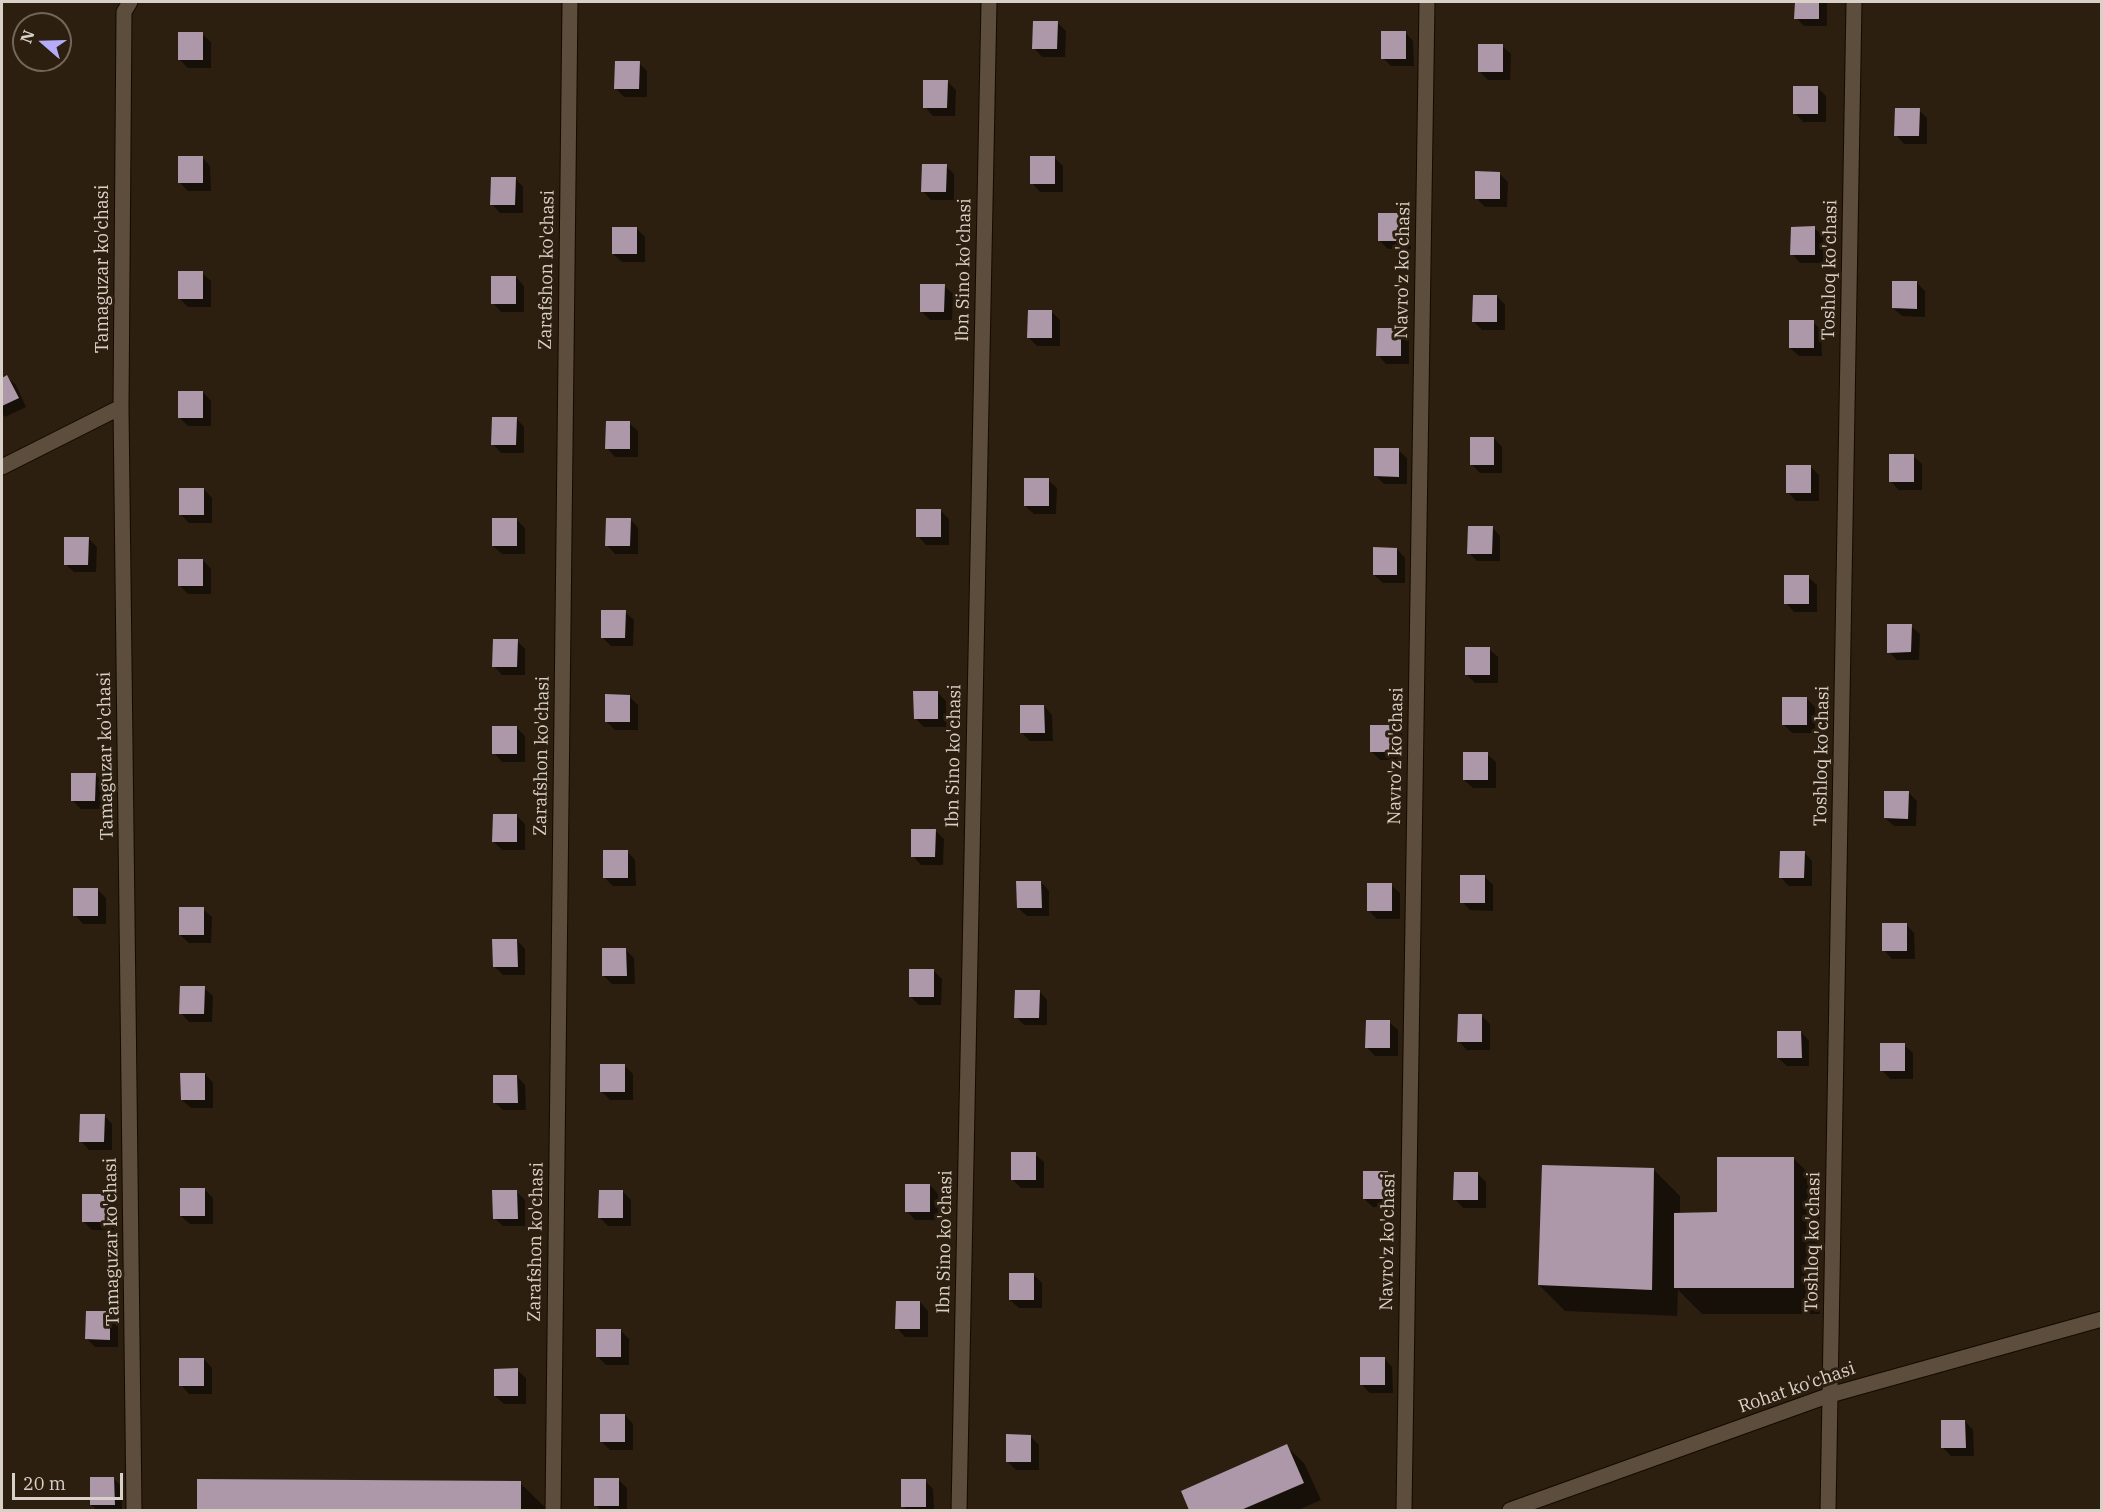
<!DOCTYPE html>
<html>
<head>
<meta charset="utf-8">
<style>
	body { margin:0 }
	#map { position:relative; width:2103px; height:1512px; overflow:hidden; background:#2c1f10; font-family:"IBM Plex Serif",serif }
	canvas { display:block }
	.frame { position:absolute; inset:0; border:3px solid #d9d0c7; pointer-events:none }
	.north { position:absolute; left:12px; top:12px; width:60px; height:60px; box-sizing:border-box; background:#2c1f10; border:2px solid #716659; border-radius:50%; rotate:290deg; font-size:16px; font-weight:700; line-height:24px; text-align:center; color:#d9d0c7 }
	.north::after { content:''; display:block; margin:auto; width:21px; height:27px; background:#b4acf9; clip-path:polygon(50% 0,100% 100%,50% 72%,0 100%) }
	.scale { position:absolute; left:12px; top:1473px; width:111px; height:27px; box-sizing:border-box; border:3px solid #d9d0c7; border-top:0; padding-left:8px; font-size:18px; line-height:21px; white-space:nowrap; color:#d9d0c7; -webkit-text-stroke:4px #2c1f10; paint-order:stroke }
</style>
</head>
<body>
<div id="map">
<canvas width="2103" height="1512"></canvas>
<div class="frame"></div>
<div class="north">N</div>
<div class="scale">20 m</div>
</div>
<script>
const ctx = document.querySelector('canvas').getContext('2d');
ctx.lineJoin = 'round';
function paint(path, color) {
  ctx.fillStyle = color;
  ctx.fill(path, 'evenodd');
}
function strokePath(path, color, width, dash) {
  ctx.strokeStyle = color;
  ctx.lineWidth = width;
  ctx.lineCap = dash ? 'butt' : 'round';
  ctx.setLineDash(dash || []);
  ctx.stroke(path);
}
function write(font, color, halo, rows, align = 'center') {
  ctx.font = font + ' "IBM Plex Serif",serif';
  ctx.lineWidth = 6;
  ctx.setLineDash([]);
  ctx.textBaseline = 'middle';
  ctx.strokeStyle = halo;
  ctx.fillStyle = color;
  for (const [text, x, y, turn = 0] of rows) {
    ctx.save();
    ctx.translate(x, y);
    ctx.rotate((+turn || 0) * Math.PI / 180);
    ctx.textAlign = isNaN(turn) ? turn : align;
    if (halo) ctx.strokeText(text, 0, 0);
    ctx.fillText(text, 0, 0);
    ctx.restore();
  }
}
const shadow = new Path2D(`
	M1796 2H1827V26H1804L1796 18Z
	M1057 22 1066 31 1065 57H1042L1034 48Z
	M1405 32 1413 41 1414 66H1391L1383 58Z
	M202 34 211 42V68H188L179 59Z
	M1502 46 1511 54 1510 80H1488L1479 71Z
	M639 63 647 71V97H624L616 89Z
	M947 81 956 90 955 116H933L925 107Z
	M1817 87 1826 96V122H1803L1795 113Z
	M1919 110 1927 118V144H1904L1896 135Z
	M202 157 210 166 211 191H188L180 183Z
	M1054 157 1063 166V192H1040L1032 183Z
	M946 166 954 174V200H931L923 191Z
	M1499 173 1508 182 1507 207H1485L1477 199Z
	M515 178 523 187V213H500L492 204Z
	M1402 215 1411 223V249H1388L1380 241Z
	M636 228 645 237V262H622L613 254Z
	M1814 228 1823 236V263H1800L1792 254Z
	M202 273 211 281V307H188L180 299Z
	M516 277 524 286V312H501L493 303Z
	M1916 282 1925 291V317L1902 316 1893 308Z
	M944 286 953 294 952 320H930L921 311Z
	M1497 296 1505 305V330H1482L1474 322Z
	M1051 311 1060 320V346H1037L1029 338Z
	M1813 322 1821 330 1822 356H1799L1790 348Z
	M1400 329 1409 338V364H1386L1378 355Z
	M7 377 16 385 26 407 5 417 2 413V379Z
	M203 392 211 401V426H188L180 418Z
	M516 418 524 427V453H501L493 444Z
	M629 423 638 431V457H615L607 448Z
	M1494 438 1502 447V473H1480L1471 464Z
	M1398 450 1407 458V484H1384L1376 476Z
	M1913 456 1922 464V490H1899L1890 481Z
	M1810 466 1819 475V501H1796L1788 492Z
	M1048 480 1057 488 1056 514H1034L1025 506Z
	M204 489 212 498V523H189L181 515Z
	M940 510 949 519V545H926L918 536Z
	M630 519 638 528V554H615L607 545Z
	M517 520 525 528V554H502L493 546Z
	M1492 527 1500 536V561H1477L1469 553Z
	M88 538 97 547 96 572H74L65 564Z
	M1397 549 1405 558V583H1383L1374 575Z
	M203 560 211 569V594H188L180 586Z
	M1808 577 1817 585V612H1794L1786 603Z
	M625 612 634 620 633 646H611L602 637Z
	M1911 626 1920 634 1919 660H1897L1889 652Z
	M517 641 525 649V675H502L494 666Z
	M1489 649 1498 657V683H1475L1467 675Z
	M937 692 946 701V727H924L915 718Z
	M629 696 638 705V730H615L607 722Z
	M1807 699 1815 707V733H1792L1784 725Z
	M1044 706 1052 715 1053 741H1030L1021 732Z
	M1394 726 1403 735 1402 760H1380L1372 752Z
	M516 727 525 736V762H502L494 753Z
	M1487 754 1496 762V788H1473L1464 780Z
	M95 774 104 783 103 809H81L72 800Z
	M1908 792 1917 801 1916 826H1894L1885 818Z
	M517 816 525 824V850H502L494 842Z
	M935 830 944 839 943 865H921L913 856Z
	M627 851 635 860 636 886H613L604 877Z
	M1804 852 1812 861V886H1789L1781 878Z
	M1485 877 1493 885V911L1470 910 1462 902Z
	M1041 882 1049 891V916H1027L1018 908Z
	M1391 885 1400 893V919H1377L1368 910Z
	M98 890 106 898V924H83L75 915Z
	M203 909 212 917 211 943H189L180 935Z
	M1906 924 1914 933 1915 959H1892L1884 950Z
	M517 940 525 949V975H503L494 966Z
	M626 950 634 958 635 984H612L603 975Z
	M933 970 942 979 941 1005H919L910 996Z
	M204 988 213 996 212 1022H189L181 1013Z
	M1039 991 1047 1000V1025H1024L1016 1017Z
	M1482 1016 1490 1024V1050H1467L1459 1042Z
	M1389 1022 1398 1030V1056H1375L1367 1048Z
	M1801 1032 1809 1041V1066H1787L1778 1058Z
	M1904 1045 1913 1053V1079H1890L1882 1070Z
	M624 1065 633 1074V1100H610L601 1091Z
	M205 1074 213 1083V1108H191L182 1100Z
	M517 1076 525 1085 526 1110H503L494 1102Z
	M104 1115 112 1124V1150H89L81 1141Z
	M1035 1154 1044 1162V1188H1021L1013 1180Z
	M1793 1158 1820 1184V1314H1702L1678 1290 1677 1316 1565 1311 1539 1285 1654 1170 1680 1196V1214H1718Z
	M1387 1173 1396 1181V1207H1373L1364 1199Z
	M1477 1173 1486 1182V1208H1463L1455 1199Z
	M930 1185 938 1194V1220H915L907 1211Z
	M205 1190 213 1198V1224H190L181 1216Z
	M517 1192 525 1200V1226H503L494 1218Z
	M623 1192 631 1200V1226H608L600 1218Z
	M106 1196 115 1204 114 1230H92L83 1221Z
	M1033 1274 1042 1283V1308H1019L1010 1300Z
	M920 1302 928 1311V1337H905L897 1328Z
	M109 1313 118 1321V1347H95L87 1339Z
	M621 1331 629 1339V1365H606L598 1357Z
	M1384 1358 1392 1367 1393 1393H1370L1361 1384Z
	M204 1359 212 1368V1394H189L181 1385Z
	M517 1370 526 1378V1404H504L495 1396Z
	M625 1415 633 1424V1450H610L601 1441Z
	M1965 1421 1973 1430 1974 1456H1951L1942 1447Z
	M1030 1436 1039 1445V1470H1016L1008 1462Z
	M1286 1446 1304 1463 1321 1500 1298 1510H1191L1183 1492Z
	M114 1479 122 1487V1510H97L91 1505Z
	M618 1479 627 1488V1510H601L595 1505Z
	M198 1480 520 1483 548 1510H198Z
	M925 1481 933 1489 934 1510H907L903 1506Z`);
const building = new Path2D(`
	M1795 2H1819V19H1794Z
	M1033 21H1058L1057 49H1032Z
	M1381 31H1406V59H1381Z
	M178 32H203V60H178Z
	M1478 44H1503V72H1478Z
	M615 61H640L639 89H614Z
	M923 80H948L947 108H923Z
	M1793 86H1818V114H1793Z
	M1895 108H1920L1919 136H1894Z
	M178 156H203V183H178Z
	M1030 156H1055V184H1030Z
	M922 164H947L946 192H921Z
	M1475 171 1500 172V199H1475Z
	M491 177H516L515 205H490Z
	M1378 213H1403V241H1378Z
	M1815 226V255H1790L1791 227Z
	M612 227H637V254H612Z
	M178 271H203V299H178Z
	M491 276H516V304H491Z
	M1892 281H1917V309L1892 308Z
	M920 284H945L944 312H920Z
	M1473 295H1497V322H1472Z
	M1028 310H1052V338H1027Z
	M1789 320H1814V348H1789Z
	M1377 328H1401V356H1376Z
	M7 375 19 398 2 406V378Z
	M178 391H203V418H178Z
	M492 417H517L516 445H491Z
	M606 421H630V449H605Z
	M1470 437H1494V465H1470Z
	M1374 448H1399V477L1374 476Z
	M1889 454H1914V482H1889Z
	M1786 465H1811V493H1786Z
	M1024 478H1049V506H1024Z
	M179 488H204V515H179Z
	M916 509H941V537H916Z
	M492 518H517V546H492Z
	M606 518H631L630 546H605Z
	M1468 526H1493L1492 554H1467Z
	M64 537H89L88 565H64Z
	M1373 547 1397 548V575H1373Z
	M178 559H203V586H178Z
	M1784 575H1809V604H1784Z
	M601 610H626L625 638H601Z
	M1887 624H1912L1911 652 1887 653Z
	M493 639H518L517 667H492Z
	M1465 647H1490V675H1465Z
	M913 691H938V719H914Z
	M605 694 630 695V722H605Z
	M1782 697H1807V725H1782Z
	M1020 705H1044L1045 733H1020Z
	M1370 725H1395L1394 752H1370Z
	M492 726H517V754H492Z
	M1463 752H1488V780H1463Z
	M71 773H96L95 801H71Z
	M1884 791H1909L1908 819 1884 818Z
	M493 814H517V842H492Z
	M911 829H936L935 857H911Z
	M603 850H628V878H603Z
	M1780 851H1805L1804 878H1779Z
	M1460 875H1485V903H1460Z
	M1016 881H1041L1042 908H1017Z
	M1367 883H1392V911H1367Z
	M73 888H98V916H73Z
	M179 907H204V935H179Z
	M1882 923H1907V951H1882Z
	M492 939H517L518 967H493Z
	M602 948H626L627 976H602Z
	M909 969H934V997H909Z
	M180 986H205L204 1014H179Z
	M1015 990H1040L1039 1018H1014Z
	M1458 1014H1482V1042H1457Z
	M1366 1020H1390V1048H1365Z
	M1777 1031H1801L1802 1058H1777Z
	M1880 1043H1905V1071H1880Z
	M600 1064H625V1092H600Z
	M180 1073H205V1100H181Z
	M493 1075H517L518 1103H493Z
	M80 1114H105L104 1142H79Z
	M1011 1152H1036V1180H1011Z
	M1717 1157H1794V1288H1674V1213L1717 1212Z
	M1542 1165 1654 1168 1652 1290 1538 1285Z
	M1363 1171H1388V1199H1363Z
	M1454 1172H1478V1200H1453Z
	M905 1184H930V1212H905Z
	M180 1188H205V1216H180Z
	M492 1190H517L518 1219H493Z
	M599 1190H623V1218H598Z
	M82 1194H107V1222H82Z
	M1009 1273H1034V1300H1009Z
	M896 1301H920V1329H895Z
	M86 1311H110V1340L85 1339Z
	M596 1329H621V1357H596Z
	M1360 1357H1385V1385H1360Z
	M179 1358H204V1386H179Z
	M518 1368V1396H494V1369Z
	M600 1414H625V1442H600Z
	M1941 1420H1965L1966 1448H1941Z
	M1006 1434 1031 1435V1462H1006Z
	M1287 1444 1304 1483 1241 1510H1189L1181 1491Z
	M90 1477H114L115 1505H90Z
	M594 1478H619V1506H594Z
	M197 1479 521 1481V1510H197Z
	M901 1479H926V1507H901Z`);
const minor = new Path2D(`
	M130 2 124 12 121 407 134 1510
	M2 467 121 407
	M553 1510 570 2
	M959 1510 989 2
	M1404 1510 1427 2
	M1828 1510 1854 2`);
const tertiary = new Path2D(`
	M1510 1510 1830 1395 2102 1319`);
const streetNames = [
	["Tamaguzar ko'chasi",103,269,-90],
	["Zarafshon ko'chasi",547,270,-89],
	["Ibn Sino ko'chasi",964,270,-89],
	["Navro'z ko'chasi",1403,270,-89],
	["Toshloq ko'chasi",1830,270,-89],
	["Tamaguzar ko'chasi",106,756,-91],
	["Zarafshon ko'chasi",542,756,-89],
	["Ibn Sino ko'chasi",954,756,-89],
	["Navro'z ko'chasi",1396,756,-89],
	["Toshloq ko'chasi",1822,756,-89],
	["Tamaguzar ko'chasi",112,1242,-91],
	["Zarafshon ko'chasi",536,1242,-89],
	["Ibn Sino ko'chasi",945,1242,-89],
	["Navro'z ko'chasi",1388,1242,-89],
	["Toshloq ko'chasi",1813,1242,-89],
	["Rohat ko'chasi",1797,1388,-19]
];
paint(shadow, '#0007');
paint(building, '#ac98a8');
strokePath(minor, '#140900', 17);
strokePath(tertiary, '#140900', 17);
strokePath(minor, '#5c4d3d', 15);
strokePath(tertiary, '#5c4d3d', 15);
write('18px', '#d9d0c7', '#2c1f10', streetNames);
</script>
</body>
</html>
